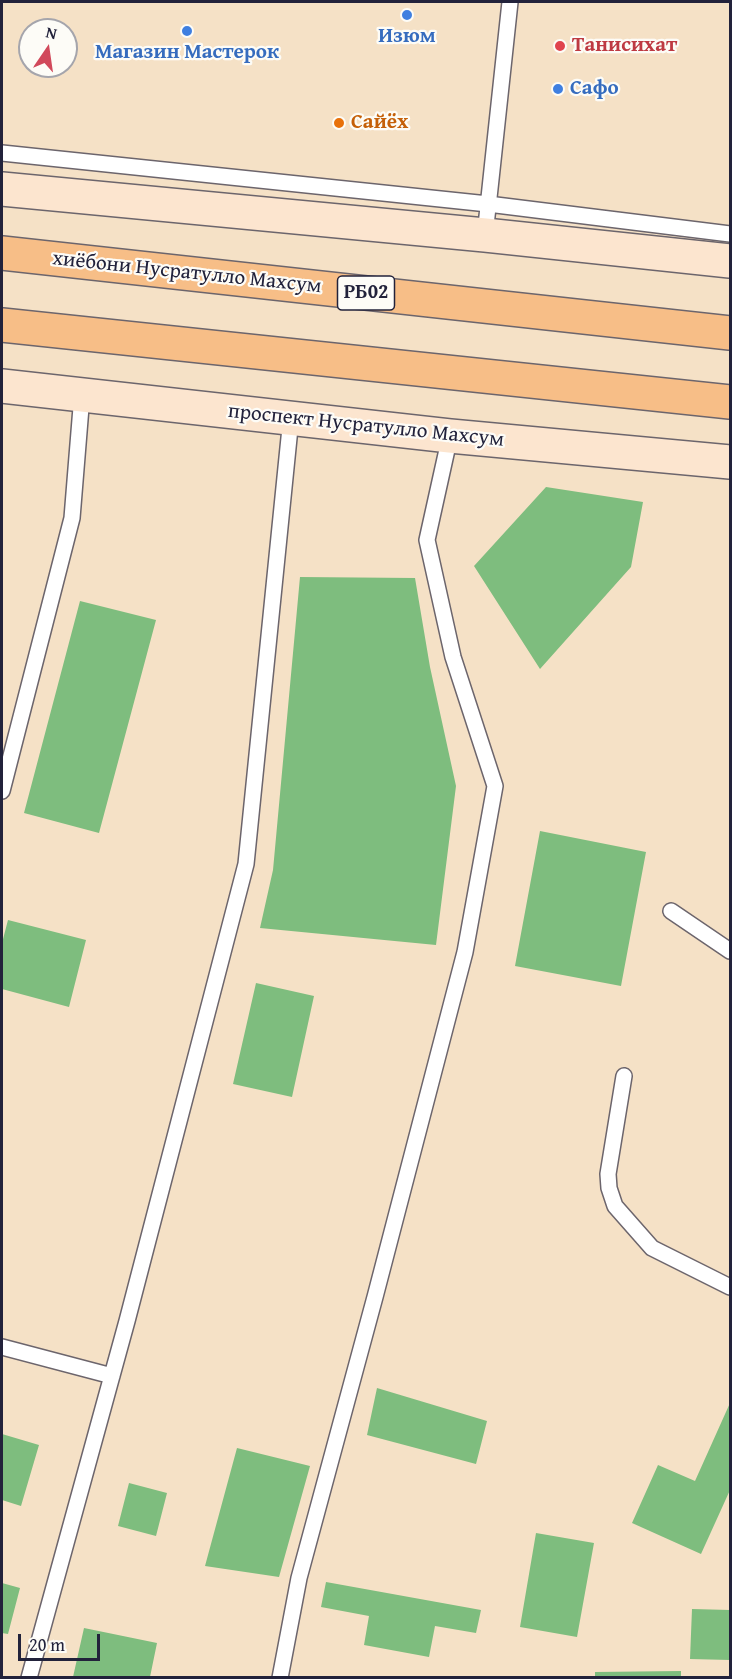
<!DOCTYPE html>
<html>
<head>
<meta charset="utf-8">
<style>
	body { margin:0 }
	#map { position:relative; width:732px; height:1679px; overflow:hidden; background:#f5e1c6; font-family:"Gentium Book Plus",serif }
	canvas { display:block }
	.frame { position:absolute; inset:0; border:3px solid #22223b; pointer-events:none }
	.north { position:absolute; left:18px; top:18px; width:60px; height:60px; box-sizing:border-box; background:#fdfcf7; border:2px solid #a5a5ac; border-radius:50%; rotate:13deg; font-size:16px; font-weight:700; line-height:24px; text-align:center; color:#22223b }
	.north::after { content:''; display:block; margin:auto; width:21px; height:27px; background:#d1495b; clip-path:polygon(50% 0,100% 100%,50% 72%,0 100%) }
	.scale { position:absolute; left:18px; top:1634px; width:82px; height:27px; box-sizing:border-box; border:3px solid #22223b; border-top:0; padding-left:8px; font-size:18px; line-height:21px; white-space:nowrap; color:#22223b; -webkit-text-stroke:4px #fdfcf7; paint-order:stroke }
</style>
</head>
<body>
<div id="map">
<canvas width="732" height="1679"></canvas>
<div class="frame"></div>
<div class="north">N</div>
<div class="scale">20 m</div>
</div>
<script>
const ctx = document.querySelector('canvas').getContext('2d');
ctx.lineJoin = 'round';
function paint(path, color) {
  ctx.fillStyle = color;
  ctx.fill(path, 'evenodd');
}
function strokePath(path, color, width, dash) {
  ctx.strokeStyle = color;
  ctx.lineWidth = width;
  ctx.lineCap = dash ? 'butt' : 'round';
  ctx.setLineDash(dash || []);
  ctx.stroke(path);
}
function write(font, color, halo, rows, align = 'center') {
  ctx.font = font + ' "Gentium Book Plus",serif';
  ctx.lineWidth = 4.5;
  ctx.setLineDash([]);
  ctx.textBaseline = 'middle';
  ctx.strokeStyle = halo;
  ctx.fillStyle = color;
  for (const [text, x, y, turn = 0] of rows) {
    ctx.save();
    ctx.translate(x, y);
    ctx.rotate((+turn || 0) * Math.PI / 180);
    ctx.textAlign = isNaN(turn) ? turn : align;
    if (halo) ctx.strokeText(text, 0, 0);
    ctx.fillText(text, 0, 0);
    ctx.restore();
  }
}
const forest = new Path2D(`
	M546 487 643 502 631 567 540 669 474 566Z
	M300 577 415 578 430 667 456 786 436 945 260 928 273 870Z
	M80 601 156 620 99 833 24 813Z
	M540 831 646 852 621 986 515 966Z
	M8 920 86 940 69 1007 2 989V943Z
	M256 983 314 996 292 1097 233 1084Z
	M377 1388 487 1421 476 1464 367 1435Z
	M730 1403V1490L701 1554 632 1523 658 1465 695 1481Z
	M2 1434 39 1445 21 1506 2 1500Z
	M237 1448 310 1466 279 1577 205 1566Z
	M129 1483 167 1493 156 1536 118 1526Z
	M536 1533 594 1543 577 1637 520 1627Z
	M326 1582 481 1610 476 1633 435 1626 429 1657 364 1645 369 1616 321 1607Z
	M2 1583 20 1588 8 1634 2 1633Z
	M692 1609 730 1610V1660L690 1659Z
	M84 1628 157 1643 150 1677H73Z
	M681 1671V1677H595V1672Z`);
const lane = new Path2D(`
	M2 153 488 204 730 234
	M485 235 510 2
	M2 791 72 518 82 395
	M671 911 730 951
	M624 1076 608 1174 609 1188 615 1206 652 1248 730 1287
	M2 1347 112 1376
	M29 1678 127 1321 246 864 291 418
	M280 1678 299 1578 375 1297 465 952 495 786 453 657 427 540 450 436`);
const secondary = new Path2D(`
	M2 189 485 235 730 261
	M2 386 450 436 730 462`);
const highway = new Path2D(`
	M2 253 730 333
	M2 325 730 402`);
const markers = [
	[407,15,6,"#3f7fe0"],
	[187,31,6,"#3f7fe0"],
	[560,46,6,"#e0444e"],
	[558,89,6,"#3f7fe0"],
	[339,123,6,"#e8710a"]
];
const shields = [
	[366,293,57]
];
const shieldNames = [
	["РБ02",366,293]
];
const shopNames = [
	["Изюм",407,37],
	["Магазин Мастерок",187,53],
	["Сафо",570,89,"left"]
];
const healthNames = [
	["Танисихат",572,46]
];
const foodNames = [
	["Сайёх",351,123]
];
const streetNames = [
	["хиёбони Нусратулло Махсум",187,273,6],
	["проспект Нусратулло Махсум",366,426,6]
];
paint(forest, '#7ebd7e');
strokePath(lane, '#6c656c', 18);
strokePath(secondary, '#6c656c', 36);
strokePath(highway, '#6c656c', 36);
strokePath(lane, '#fff', 15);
strokePath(secondary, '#fce5cf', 33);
strokePath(highway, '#f7be87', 33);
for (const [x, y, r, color] of markers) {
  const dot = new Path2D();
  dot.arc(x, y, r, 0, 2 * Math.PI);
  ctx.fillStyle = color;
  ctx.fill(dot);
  strokePath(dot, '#fdfcf7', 2);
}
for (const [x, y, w] of shields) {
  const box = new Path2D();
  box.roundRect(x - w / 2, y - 17, w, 34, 4.5);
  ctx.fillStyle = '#fdfcf7';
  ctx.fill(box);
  strokePath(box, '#22223b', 1.5);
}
write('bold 20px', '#22223b', null, shieldNames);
write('bold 21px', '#366cbe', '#fdfcf7', shopNames);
write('bold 21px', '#be3a42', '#fdfcf7', healthNames, 'left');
write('bold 21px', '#c56008', '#fdfcf7', foodNames, 'left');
write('21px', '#22223b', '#fdfcf7', streetNames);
</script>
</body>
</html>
